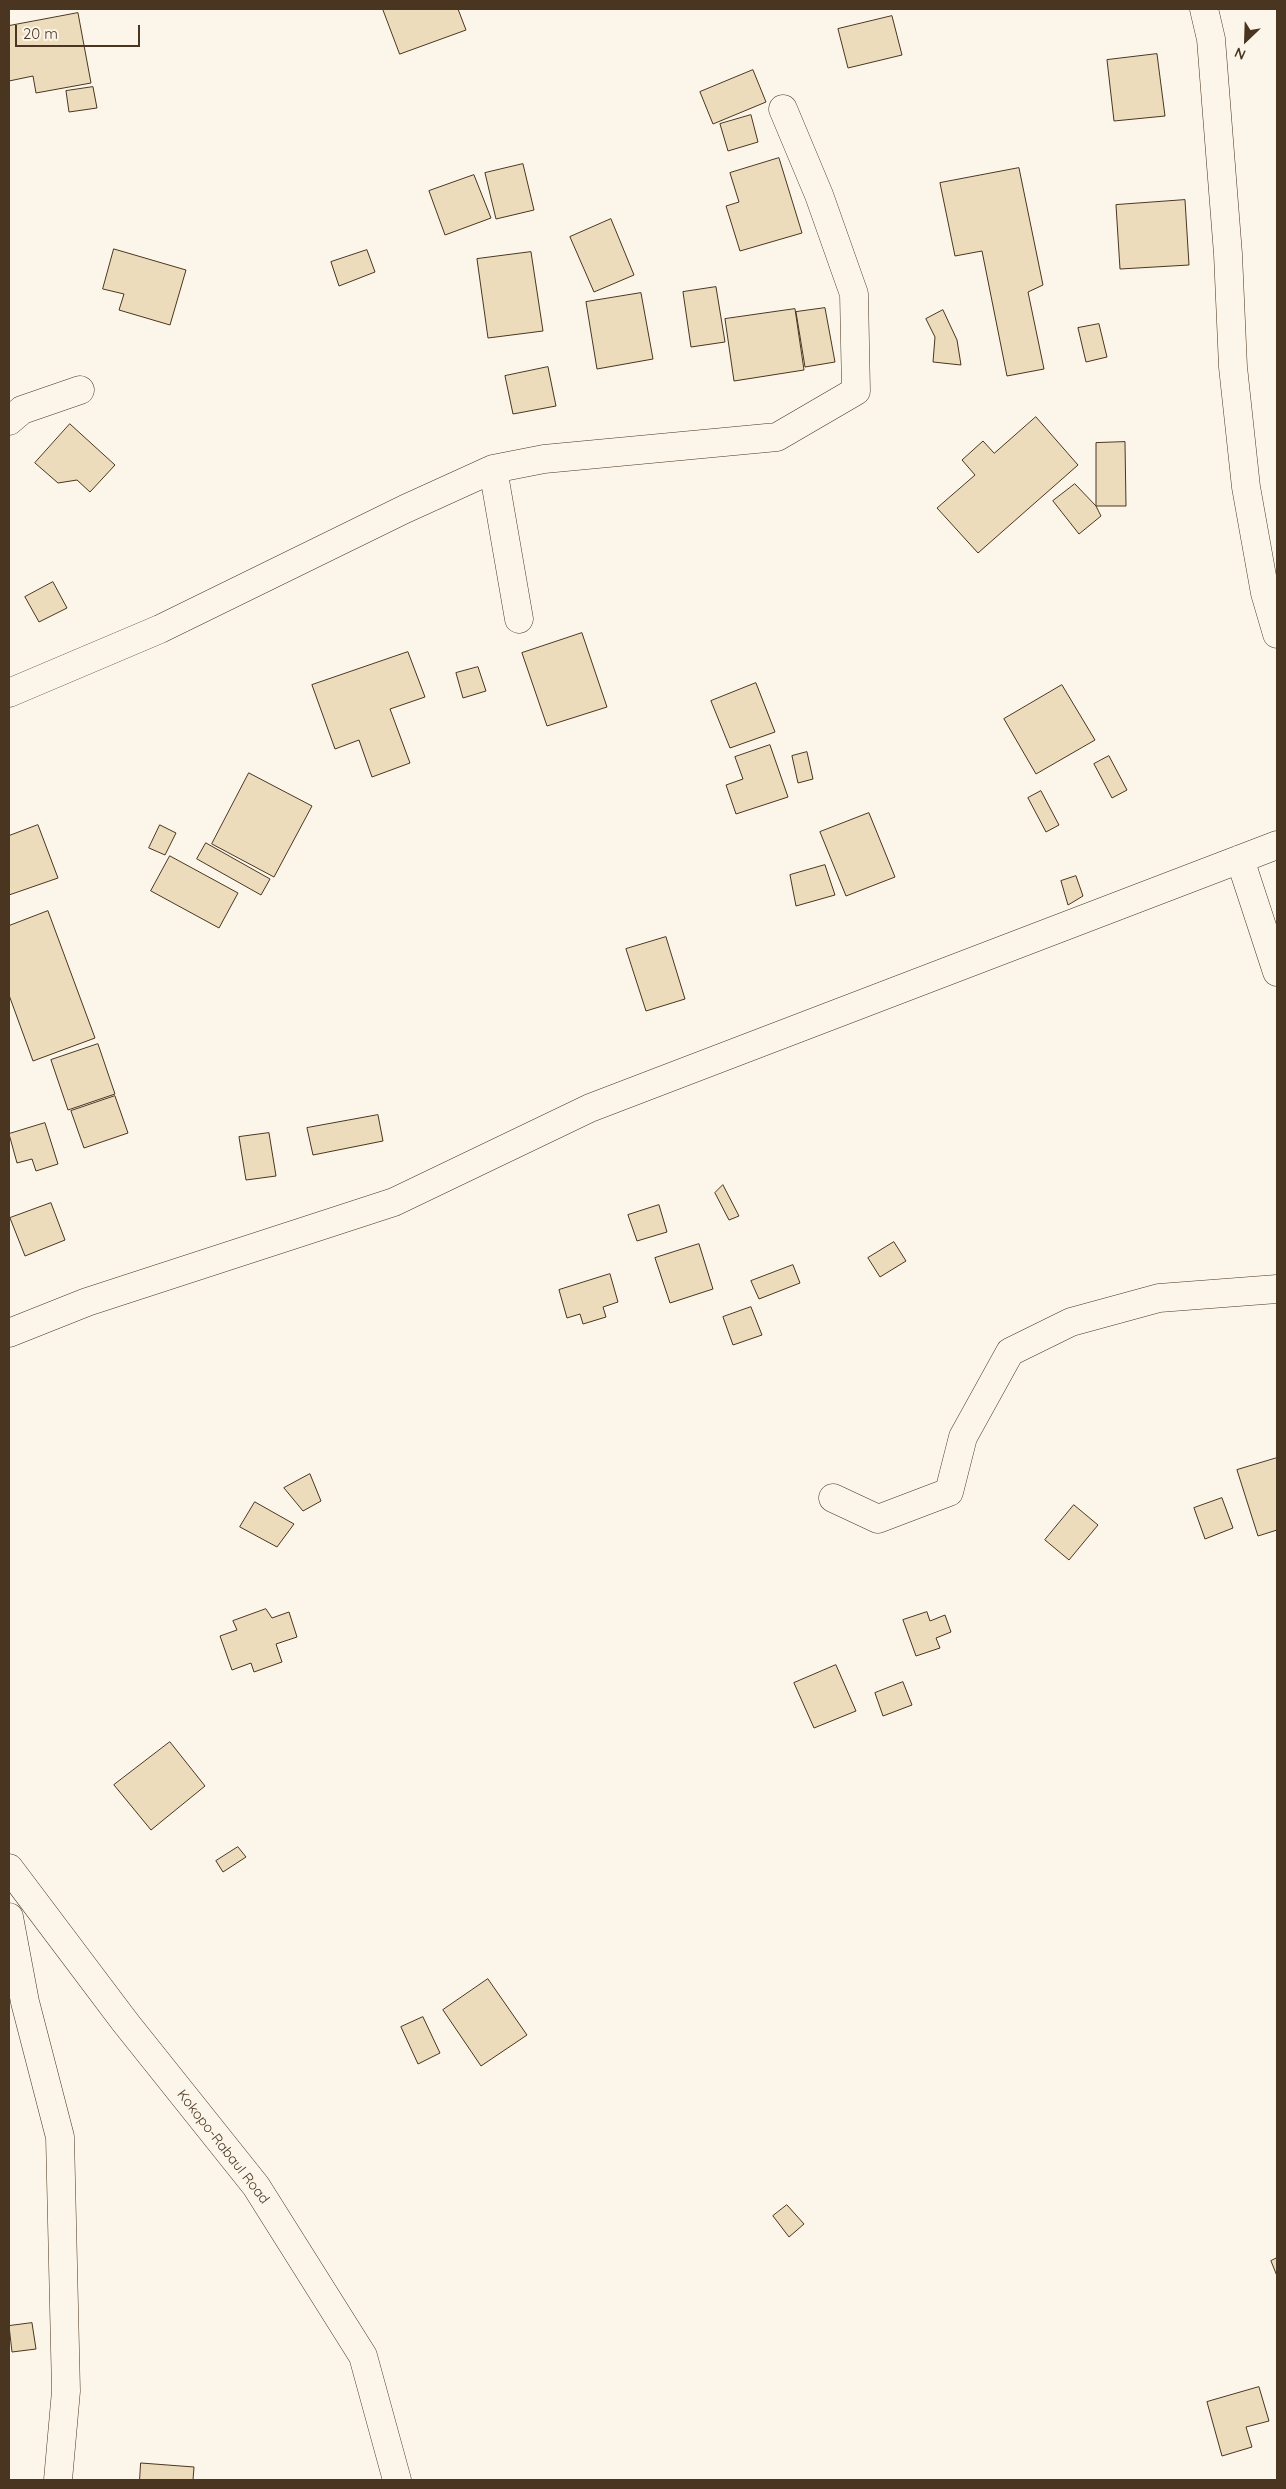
<!DOCTYPE html>
<html>
<head>
<meta charset="utf-8">
<style>
	body { margin:0 }
	#map { position:relative; width:1286px; height:2489px; overflow:hidden; background:#fbf6e9; font-family:Quicksand,sans-serif }
	canvas { display:block }
	.frame { position:absolute; inset:0; border:10px solid #4a3520; pointer-events:none }
	.north { position:absolute; left:1221px; top:15px; width:50px; height:50px; -webkit-text-stroke:4px #fbf6e9; paint-order:stroke; rotate:204deg; font-size:14px; font-weight:700; line-height:20px; text-align:center; color:#4a3520 }
	.north::after { content:''; display:block; margin:auto; width:18px; height:22px; background:#4a3520; clip-path:polygon(50% 0,100% 100%,50% 72%,0 100%) }
	.scale { position:absolute; left:15px; top:25px; width:125px; height:22px; box-sizing:border-box; border:2px solid #4a3520; border-top:0; padding-left:6px; font-size:15px; line-height:18px; white-space:nowrap; color:#4a3520; -webkit-text-stroke:4px #fbf6e9; paint-order:stroke }
</style>
</head>
<body>
<div id="map">
<canvas width="1286" height="2489"></canvas>
<div class="frame"></div>
<div class="north">N</div>
<div class="scale">20 m</div>
</div>
<script>
const ctx = document.querySelector('canvas').getContext('2d');
ctx.lineJoin = 'round';
function paint(path, color) {
  ctx.fillStyle = color;
  ctx.fill(path, 'evenodd');
}
function strokePath(path, color, width, dash) {
  ctx.strokeStyle = color;
  ctx.lineWidth = width;
  ctx.lineCap = dash ? 'butt' : 'round';
  ctx.setLineDash(dash || []);
  ctx.stroke(path);
}
function write(font, color, halo, rows, align = 'center') {
  ctx.font = font + ' Quicksand,sans-serif';
  ctx.lineWidth = 4;
  ctx.setLineDash([]);
  ctx.textBaseline = 'middle';
  ctx.strokeStyle = halo;
  ctx.fillStyle = color;
  for (const [text, x, y, turn = 0] of rows) {
    ctx.save();
    ctx.translate(x, y);
    ctx.rotate((+turn || 0) * Math.PI / 180);
    ctx.textAlign = isNaN(turn) ? turn : align;
    if (halo) ctx.strokeText(text, 0, 0);
    ctx.fillText(text, 0, 0);
    ctx.restore();
  }
}
const building = new Path2D(`
	M383 9H458L466 30 400 54Z
	M78 13 91 83 36 93 33 76 9 81V26Z
	M892 16 902 55 848 68 838 29Z
	M1157 54 1165 116 1114 121 1107 60Z
	M753 70 766 102 713 124 700 92Z
	M93 87 97 108 69 112 66 91Z
	M751 115 758 142 728 151 720 124Z
	M779 158 802 233 740 251 726 206 739 202 730 173Z
	M523 164 534 210 496 219 485 173Z
	M1019 168 1043 285 1028 292 1044 369 1007 376 982 251 955 256 940 183Z
	M474 175 491 218 445 235 429 191Z
	M1185 200 1189 265 1120 269 1116 205Z
	M611 219 634 275 594 292 570 237Z
	M114 249 186 270 170 325 119 310 124 294 103 289Z
	M367 250 375 272 339 286 331 262Z
	M531 252 543 331 488 338 477 259Z
	M716 287 725 342 691 347 683 292Z
	M641 293 653 359 597 369 586 302Z
	M825 308 835 362 805 367 796 312Z
	M795 309 804 370 734 381 725 319Z
	M943 310 957 340 961 365 933 362 935 337 926 319Z
	M1099 324 1107 357 1086 362 1078 328Z
	M548 367 556 406 513 414 505 376Z
	M1036 417 1078 465 978 553 937 508 975 475 962 460 983 441 994 453Z
	M70 424 115 465 90 492 77 480 58 483 35 463Z
	M1125 442 1126 506H1096V443Z
	M1075 484 1096 506 1101 516 1079 534 1053 501Z
	M53 582 67 608 39 622 25 597Z
	M582 633 607 707 547 726 522 653Z
	M408 652 425 697 390 709 410 763 372 777 359 740 335 749 312 685Z
	M478 667 486 691 463 698 456 673Z
	M756 683 775 732 730 748 711 701Z
	M1062 685 1095 740 1036 774 1004 719Z
	M770 745 788 797 736 814 726 785 743 779 735 757Z
	M807 752 813 779 798 783 792 756Z
	M1109 756 1127 790 1112 798 1094 764Z
	M249 773 312 806 274 877 212 844Z
	M1041 791 1059 825 1046 832 1028 798Z
	M869 813 895 877 846 896 820 832Z
	M38 825 58 878 9 895V836Z
	M160 825 176 833 165 855 149 848Z
	M206 843 270 879 261 895 197 859Z
	M170 856 238 893 219 928 151 891Z
	M825 865 835 895 796 906 790 875Z
	M1076 876 1083 896 1068 905 1061 881Z
	M48 911 95 1038 33 1061 9 995V926Z
	M666 937 685 999 646 1011 626 949Z
	M98 1044 115 1094 68 1110 51 1060Z
	M115 1096 128 1133 84 1148 71 1111Z
	M378 1115 383 1141 313 1155 307 1128Z
	M45 1123 58 1164 36 1171 32 1159 17 1163 9 1134Z
	M269 1133 276 1176 246 1180 239 1137Z
	M723 1185 739 1216 729 1220 715 1193Z
	M51 1203 65 1240 25 1256 10 1218Z
	M659 1205 667 1232 637 1241 628 1215Z
	M894 1242 906 1261 880 1277 868 1258Z
	M699 1244 713 1289 670 1303 655 1258Z
	M793 1265 800 1283 759 1299 751 1281Z
	M610 1274 618 1302 603 1307 606 1317 583 1324 580 1314 567 1318 559 1290Z
	M751 1307 762 1335 733 1345 723 1317Z
	M1277 1458V1530L1258 1536 1237 1470Z
	M310 1474 321 1501 303 1511 284 1488Z
	M1222 1498 1233 1528 1205 1539 1194 1508Z
	M255 1502 294 1524 277 1547 240 1527Z
	M1074 1505 1098 1525 1069 1560 1045 1540Z
	M266 1609 272 1618 289 1612 297 1637 276 1644 282 1662 254 1672 251 1663 232 1670 220 1636 237 1630 233 1621Z
	M927 1612 930 1621 945 1615 951 1632 936 1638 940 1648 916 1656 903 1620Z
	M836 1665 856 1711 814 1728 794 1683Z
	M903 1682 912 1705 883 1716 875 1693Z
	M170 1742 205 1786 151 1830 114 1785Z
	M238 1847 246 1857 223 1872 216 1861Z
	M488 1979 527 2035 481 2066 443 2010Z
	M423 2017 440 2053 418 2064 401 2027Z
	M787 2205 804 2224 789 2237 773 2216Z
	M1277 2258V2276L1271 2261Z
	M32 2323 36 2349 12 2352 9 2326Z
	M1259 2387 1269 2421 1246 2427 1252 2447 1222 2456 1207 2402Z
	M141 2463 194 2467 193 2480H140Z`);
const street = new Path2D(`
	M1204 9 1211 39 1228 254 1233 367 1246 487 1265 593 1277 634
	M9 421 22 410 80 390
	M493 469 519 619
	M9 693 160 629 405 509 493 469 544 459 777 437 856 391 854 294 819 195 783 109
	M1240 859 1277 972
	M9 1333 87 1302 394 1202 590 1108 1277 845
	M833 1498 878 1519 949 1492 963 1437 1010 1352 1071 1322 1159 1298 1277 1289
	M9 1917 25 2002 60 2137 66 2391 58 2480`);
const primary = new Path2D(`
	M9 1868 125 2022 256 2186 363 2356 397 2480`);
const streetNames = [
	["Kokopo-Rabaul Road",223,2147,52]
];
paint(building, '#ecdcbc');
strokePath(building, '#4a3520', 1);
strokePath(street, '#4a3520', 29);
strokePath(primary, '#4a3520', 29);
strokePath(street, '#fbf6e9', 28);
strokePath(primary, '#fbf6e9', 28);
write('14px', '#4a3520', '#fbf6e9', streetNames);
</script>
</body>
</html>
